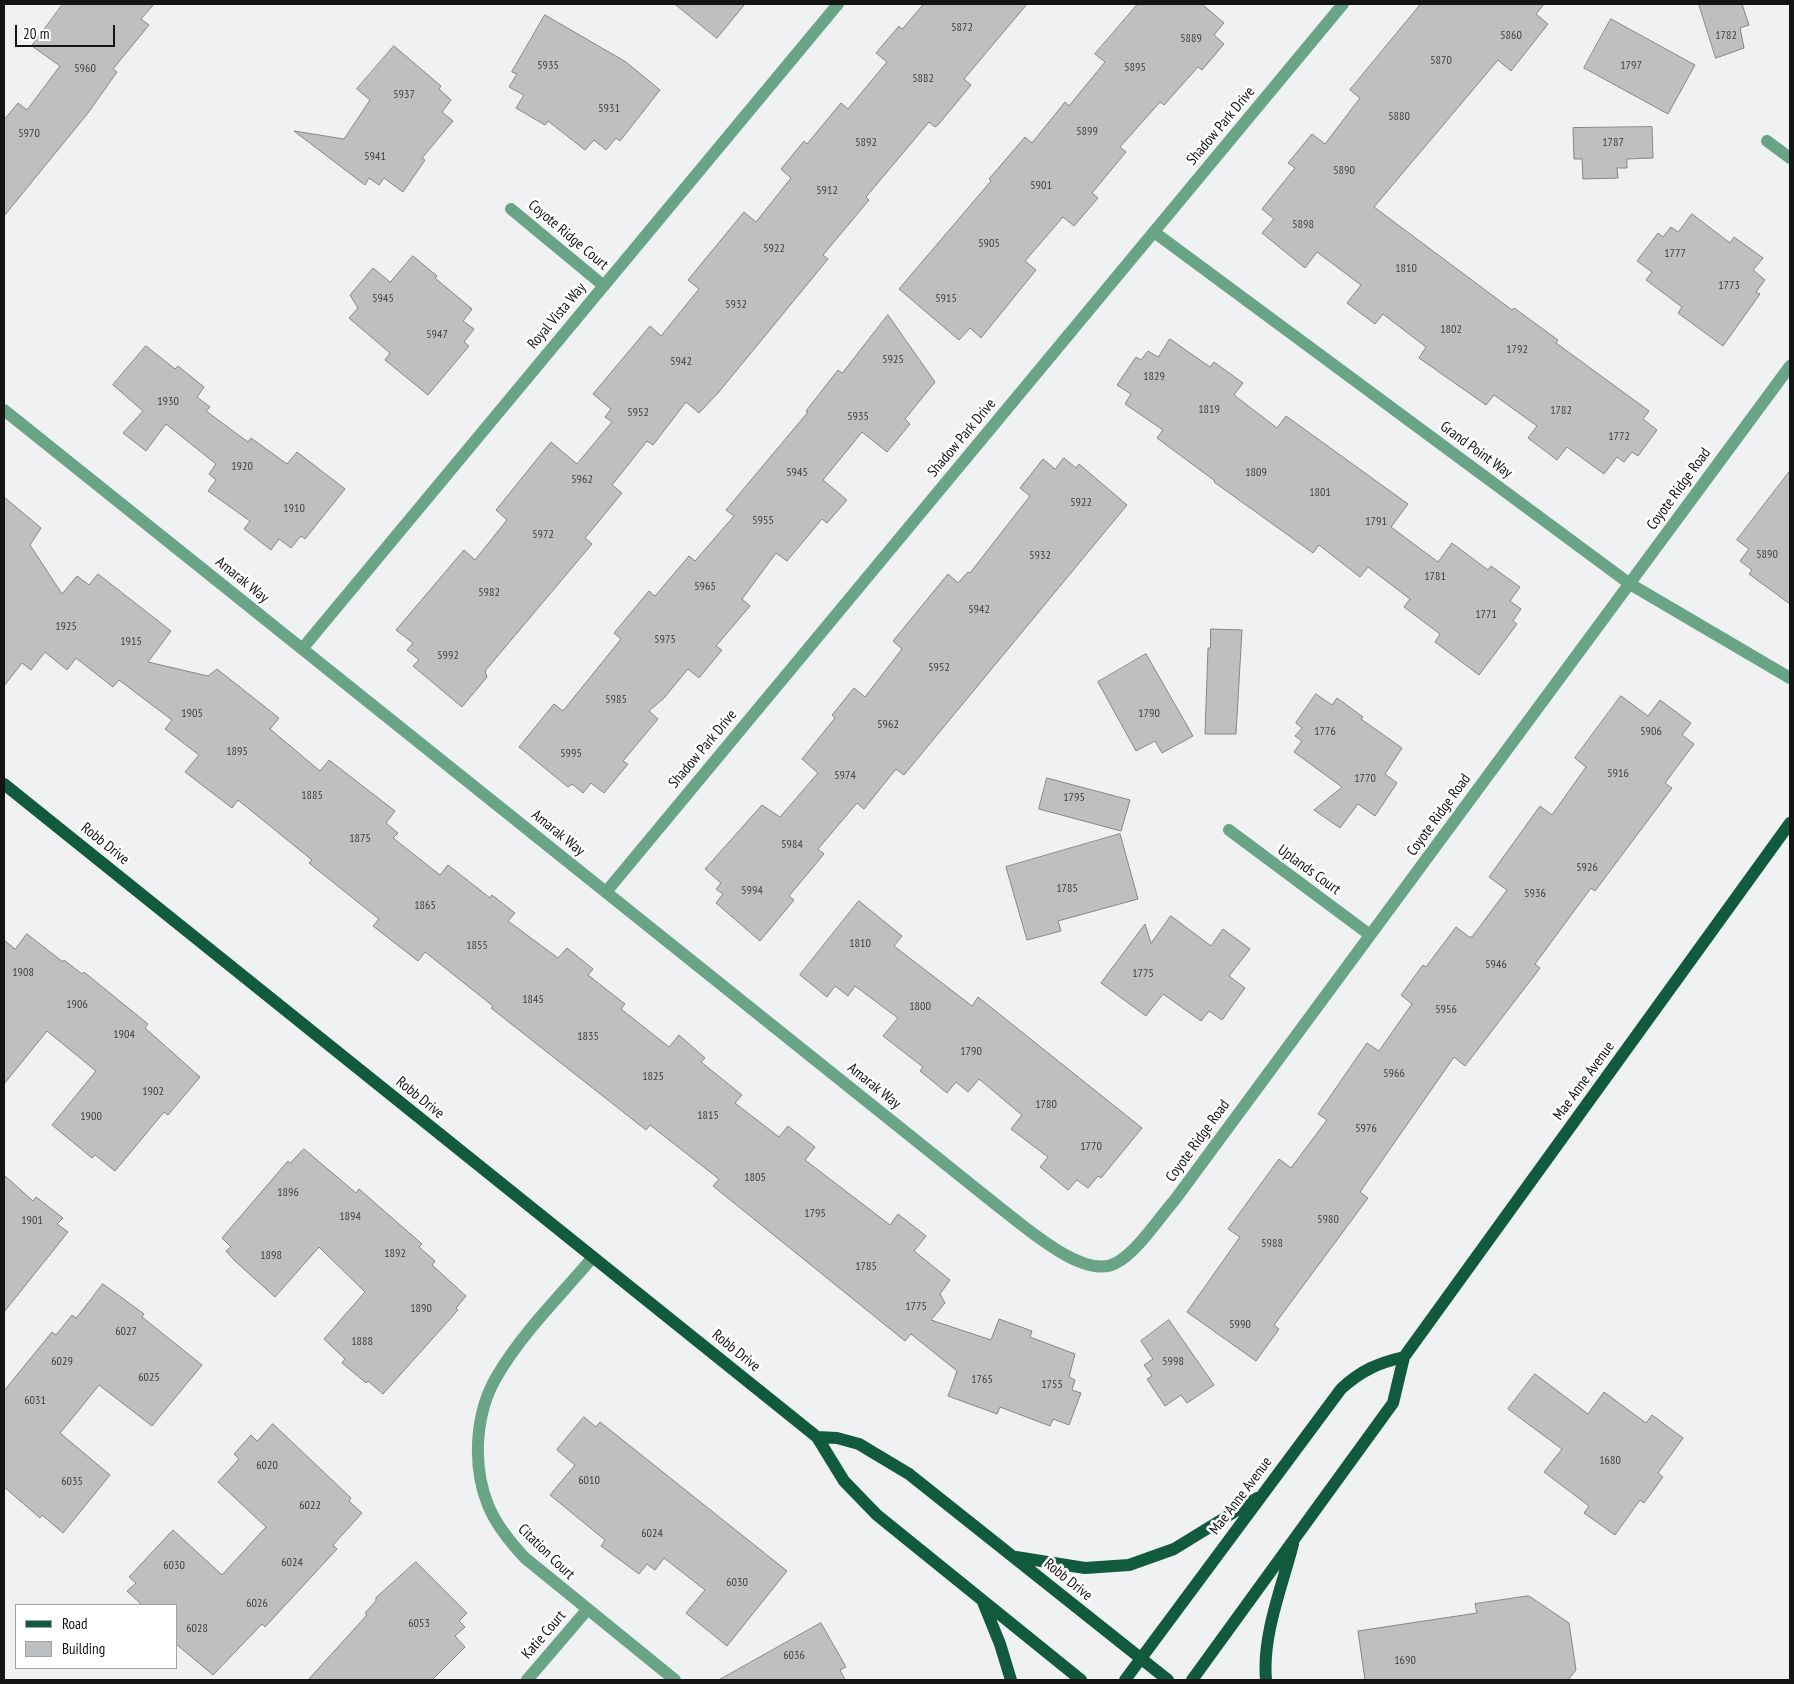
<!DOCTYPE html>
<html>
<head>
<meta charset="utf-8">
<style>
	body { margin:0 }
	#map { position:relative; width:1794px; height:1684px; overflow:hidden; background:#f0f1f3; font-family:"PT Sans Narrow",sans-serif }
	canvas { display:block }
	.frame { position:absolute; inset:0; border:5px solid #141415; pointer-events:none }
	.legend { position:absolute; left:15px; top:1604px; width:162px; height:65px; box-sizing:border-box; background:#fff; border:1px solid #a1a1a1; margin:0; padding:6px 9px; list-style:none; font-size:15px; color:#141415 }
	.legend li { display:flex; align-items:center; gap:10px; height:25px }
	.legend b { width:25px; border:1px solid #a1a1a1 }
	.scale { position:absolute; left:15px; top:25px; width:100px; height:22px; box-sizing:border-box; border:2px solid #141415; border-top:0; padding-left:6px; font-size:15px; line-height:18px; white-space:nowrap; color:#141415; -webkit-text-stroke:4px #fff; paint-order:stroke }
</style>
</head>
<body>
<div id="map">
<canvas width="1794" height="1684"></canvas>
<div class="frame"></div>
<ul class="legend">
<li><b style="height:6px;background:#115a3e"></b>Road</li>
<li><b style="height:14px;background:#bebfc1"></b>Building</li>
</ul>
<div class="scale">20 m</div>
</div>
<script>
const ctx = document.querySelector('canvas').getContext('2d');
ctx.lineJoin = 'round';
function paint(path, color) {
  ctx.fillStyle = color;
  ctx.fill(path, 'evenodd');
}
function strokePath(path, color, width, dash) {
  ctx.strokeStyle = color;
  ctx.lineWidth = width;
  ctx.lineCap = dash ? 'butt' : 'round';
  ctx.setLineDash(dash || []);
  ctx.stroke(path);
}
function write(font, color, halo, rows, align = 'center') {
  ctx.font = font + ' "PT Sans Narrow",sans-serif';
  ctx.lineWidth = 5;
  ctx.setLineDash([]);
  ctx.textBaseline = 'middle';
  ctx.strokeStyle = halo;
  ctx.fillStyle = color;
  for (const [text, x, y, turn = 0] of rows) {
    ctx.save();
    ctx.translate(x, y);
    ctx.rotate((+turn || 0) * Math.PI / 180);
    ctx.textAlign = isNaN(turn) ? turn : align;
    if (halo) ctx.strokeText(text, 0, 0);
    ctx.fillText(text, 0, 0);
    ctx.restore();
  }
}
const building = new Path2D(`
	M63 4H154L141 19 149 25 113 69 117 72 88 113 4 216V120L18 103 27 110 60 66 32 46Z
	M675 4H745L717 38Z
	M924 4H1027L964 79 971 85 938 125 935 127 929 122 866 197 869 200 823 255 828 259 718 393 699 413 686 402 653 445 647 441 612 485 622 493 585 538 592 544 485 671 487 677 462 707 413 666 419 660 407 650 413 643 396 630 464 550 475 560 507 520 496 510 551 442 577 464 612 422 605 417 611 409 593 394 650 326 661 336 699 289 688 280 744 212 756 222 791 178 781 169 804 141 807 144 841 103 848 109 887 62 876 53 899 26 902 29Z
	M1138 4H1202L1224 23 1214 35 1224 44 1202 70 1198 67 1164 105 1160 102 1120 147 1126 152 1092 193 1098 198 1074 226 1063 217 1025 261 1036 270 981 338 970 328 959 340 899 289 991 181 989 179 1025 137 1032 143 1065 102 1069 106 1105 62 1095 54Z
	M1421 4H1544L1536 14 1548 24 1511 71 1498 60 1374 207 1512 310 1514 308 1558 340 1556 343 1649 411 1643 419 1657 430 1638 456 1632 452 1624 462 1617 457 1604 474 1567 447 1557 460 1528 438 1537 426 1494 395 1486 405 1419 358 1426 347 1383 314 1375 324 1347 303 1361 285 1317 252 1305 268 1262 233 1274 219 1262 209 1295 168 1288 163 1312 134 1325 144 1360 98 1350 90Z
	M1699 4H1742L1749 25 1740 28 1744 48 1716 58Z
	M545 15 626 62 660 90 620 141 616 138 606 150 594 140 585 150 548 121 545 125 516 108 524 95 509 87 517 74 512 72Z
	M1611 19 1695 65 1668 114 1584 68Z
	M394 46 441 86 439 89 451 100 442 112 453 121 422 158 425 160 403 192 384 178 379 185 369 178 365 185 294 131 344 139 370 100 357 89Z
	M1652 127 1653 158 1627 159V168H1617L1618 178 1583 179 1582 159H1574L1573 128Z
	M1692 214 1730 243 1734 237 1763 258 1753 270 1765 280 1756 292 1760 294 1723 346 1678 313 1682 307 1646 280 1652 272 1637 261 1658 233 1663 237 1671 227 1678 232Z
	M413 256 437 276 435 278 472 309 463 321 474 329 464 342 469 346 428 395 385 360 390 353 349 318 358 308 350 295 373 268 390 282Z
	M888 315 935 382 905 419 910 424 887 452 862 432 823 480 847 500 827 523 822 519 787 561 776 553 742 599 750 606 716 646 722 650 699 678 688 669 664 698 649 711 658 719 623 761 628 764 604 793 591 783 583 793 572 784 568 787 519 747 554 704 563 711 621 639 614 633 649 591 655 596 689 556 695 561 734 516 726 510 808 412 806 411 838 370 842 373Z
	M1170 339 1210 367 1214 362 1243 383 1234 395 1277 428 1286 416 1408 504 1391 527 1438 562 1452 543 1488 570 1491 566 1520 587 1510 601 1521 609 1513 621 1517 624 1479 675 1435 642 1440 634 1404 607 1410 599 1368 567 1360 577 1319 545 1313 553 1214 482 1215 481 1157 438 1163 430 1125 404 1131 394 1117 385 1136 357 1141 360 1148 351 1158 357Z
	M146 346 175 369 178 366 204 387 197 397 210 407 206 411 248 442 251 438 287 464 297 452 345 489 305 539 301 536 291 548 279 539 271 550 244 529 250 521 208 491 216 480 209 474 216 464 166 424 146 451 123 433 143 411 113 385Z
	M1064 458 1076 468 1079 464 1127 505 904 775 896 769 864 809 857 803 818 849 824 854 789 896 794 900 760 941 716 903 723 894 716 889 721 883 705 869 762 805 780 817 818 773 802 759 835 718 832 715 854 688 865 697 902 649 893 641 948 574 958 583 968 572 970 573 1030 496 1020 488 1043 459 1055 469Z
	M1790 471V604L1749 574 1752 570 1740 561 1749 549 1737 540Z
	M4 497 41 528 30 545 62 594 77 576 89 585 98 574 171 631 148 662 208 676 217 669 279 718 270 729 320 771 329 760 395 811 386 823 398 833 393 838 440 875 448 865 490 898 492 895 515 913 508 921 558 958 567 948 593 969 588 975 625 1004 621 1009 669 1047 679 1035 705 1058 701 1062 742 1095 735 1103 779 1137 788 1126 815 1147 805 1160 890 1225 898 1214 926 1236 914 1251 950 1280 940 1294 945 1303 931 1320 991 1340 999 1319 1032 1331 1030 1337 1075 1354 1069 1377 1075 1380 1072 1390 1081 1393 1069 1425 1053 1419 1050 1426 1000 1407 997 1414 948 1396 957 1371 911 1334 905 1341 713 1186 719 1179 650 1125 646 1130 491 1008 493 1006 425 952 418 961 373 926 379 919 309 863 312 860 238 800 232 808 185 772 199 755 165 729 172 720 119 680 113 687 76 658 67 670 45 652 31 670 22 663 4 686Z
	M1211 629 1242 630 1236 734H1205L1208 648H1210Z
	M1146 654 1193 736 1162 753 1155 741 1136 751 1098 682Z
	M1316 694 1332 705 1337 698 1363 717 1361 719 1402 748 1385 774 1397 783 1375 816 1358 804 1340 828 1314 810 1342 787 1294 752 1302 741 1295 736 1302 728 1296 723Z
	M1621 696 1648 716 1660 700 1691 723 1682 735 1694 744 1665 783 1672 788 1595 891 1591 888 1535 964 1540 968 1465 1066 1454 1057 1360 1192 1368 1198 1274 1325 1279 1329 1256 1361 1187 1312 1240 1237 1228 1229 1279 1159 1291 1168 1327 1120 1318 1114 1367 1043 1379 1051 1412 1004 1401 995 1423 965 1426 967 1456 927 1469 937H1472L1507 890 1489 877 1540 806 1552 815 1586 767 1575 758Z
	M1047 778 1130 800 1121 831 1039 809Z
	M1120 834 1138 899 1058 921 1061 931 1027 940 1006 867Z
	M859 901 902 936 894 946 972 1006 978 997 1142 1128 1101 1178 1098 1176 1088 1188 1077 1180 1068 1190 1040 1167 1048 1157 1011 1129 1022 1115 979 1079 968 1092 956 1082 947 1093 920 1071 923 1067 883 1036 898 1018 855 986 848 996 835 986 827 997 800 975Z
	M1171 916 1211 946 1223 929 1250 949 1229 976 1245 988 1222 1020 1209 1011 1201 1021 1163 994 1146 1016 1101 983 1145 924 1151 943Z
	M27 934 63 962 64 960 82 974 84 972 148 1024 145 1028 200 1077 168 1115 164 1112 115 1171 95 1155 92 1158 52 1125 96 1071 47 1031 4 1084V940L15 949Z
	M304 1149 356 1193 359 1189 422 1244 419 1247 435 1261 432 1265 466 1296 456 1308 458 1310 383 1394 368 1381 366 1383 342 1363 345 1359 324 1339 365 1292 319 1247 275 1297 235 1261 226 1251 231 1247 222 1238 288 1161 290 1163Z
	M4 1175 33 1201 36 1197 63 1218 57 1224 68 1232 4 1312Z
	M103 1284 144 1314 142 1317 202 1365 152 1426 99 1385 79 1410 60 1433 110 1475 63 1533 42 1515 40 1518 4 1487V1391L52 1332 56 1335 72 1315 76 1318Z
	M1169 1320 1214 1385 1187 1403 1181 1395 1165 1406 1147 1379 1152 1376 1144 1365 1153 1359 1141 1341Z
	M1535 1374 1588 1414 1604 1392 1646 1423 1652 1415 1683 1438 1658 1473 1663 1477 1644 1503 1640 1500 1615 1535 1584 1513 1589 1506 1544 1472 1562 1449 1508 1409Z
	M584 1417 596 1427 600 1422 787 1571 727 1646 686 1613 705 1590 664 1558 655 1570 647 1564 639 1574 601 1546 605 1540 550 1495 575 1465 557 1450Z
	M273 1424 351 1498 349 1501 362 1513 333 1545 337 1549 265 1627 262 1624 213 1675 176 1644V1605H142L127 1591 136 1583 129 1577 173 1530 222 1575 266 1527 218 1482 239 1459 234 1454 251 1435 257 1441Z
	M416 1562 467 1613 459 1621 465 1627 455 1636 465 1647 432 1680H308L367 1615 365 1613 376 1601V1598Z
	M1529 1596 1569 1623 1576 1670 1568 1680H1365L1358 1631 1477 1613 1475 1604Z
	M821 1623 846 1667 840 1670 845 1680H719Z`);
const minor = new Path2D(`
	M1767 141 1790 158
	M511 209 604 286
	M1154 232 1630 584 1790 678
	M4 410 999 1207C1023 1225 1084 1281 1116 1263 1137 1252 1158 1219 1174 1201L1790 366
	M302 649 838 4
	M1229 830 1370 935
	M606 892 1343 4
	M593 1257C561 1295 522 1333 497 1376 475 1413 472 1465 488 1505 496 1525 510 1542 525 1558L675 1680
	M527 1680 587 1610`);
const major = new Path2D(`
	M4 784 817 1437 844 1481 877 1515 1081 1680
	M817 1437 837 1438 859 1444 909 1474 1168 1680
	M1016 1557 1085 1568 1129 1565 1174 1549 1257 1498
	M983 1602 1000 1644 1011 1680
	M1125 1680 1341 1389C1360 1371 1378 1363 1404 1357
	M1192 1680 1393 1403 1404 1357 1790 823
	M1266 1680C1262 1635 1282 1587 1293 1544`);
const numberNames = [
	["5872",962,28],
	["5860",1511,36],
	["1782",1726,36],
	["5889",1191,39],
	["5870",1441,61],
	["5935",548,66],
	["1797",1631,66],
	["5895",1135,68],
	["5960",85,69],
	["5882",923,79],
	["5937",404,95],
	["5931",609,109],
	["5880",1399,117],
	["5899",1087,132],
	["5970",29,134],
	["5892",866,143],
	["1787",1613,143],
	["5941",375,157],
	["5890",1344,171],
	["5901",1041,186],
	["5912",827,191],
	["5898",1303,225],
	["5905",989,244],
	["5922",774,249],
	["1777",1675,254],
	["1810",1406,269],
	["1773",1729,286],
	["5945",383,299],
	["5915",946,299],
	["5932",736,305],
	["1802",1451,330],
	["5947",437,335],
	["1792",1517,350],
	["5925",893,360],
	["5942",681,362],
	["1829",1154,377],
	["1930",168,402],
	["1819",1209,410],
	["1782",1561,411],
	["5952",638,413],
	["5935",858,417],
	["1772",1619,437],
	["1920",242,467],
	["5945",797,473],
	["1809",1256,473],
	["5962",582,480],
	["1801",1320,493],
	["5922",1081,503],
	["1910",294,509],
	["5955",763,521],
	["1791",1376,522],
	["5972",543,535],
	["5890",1767,555],
	["5932",1040,556],
	["1781",1435,577],
	["5965",705,587],
	["5982",489,593],
	["5942",979,610],
	["1771",1486,615],
	["1925",66,627],
	["5975",665,640],
	["1915",131,642],
	["5992",448,656],
	["5952",939,668],
	["5985",616,700],
	["1905",192,714],
	["1790",1149,714],
	["5962",888,725],
	["1776",1325,732],
	["5906",1651,732],
	["1895",237,752],
	["5995",571,754],
	["5916",1618,774],
	["5974",845,776],
	["1770",1365,779],
	["1885",312,796],
	["1795",1074,798],
	["1875",360,839],
	["5984",792,845],
	["5926",1587,868],
	["1785",1067,889],
	["5994",752,891],
	["5936",1535,894],
	["1865",425,906],
	["1810",860,944],
	["1855",477,946],
	["5946",1496,965],
	["1908",23,973],
	["1775",1143,974],
	["1845",533,1000],
	["1906",77,1005],
	["1800",920,1007],
	["5956",1446,1010],
	["1904",124,1035],
	["1835",588,1037],
	["1790",971,1052],
	["5966",1394,1074],
	["1825",653,1077],
	["1902",153,1092],
	["1780",1046,1105],
	["1815",708,1116],
	["1900",91,1117],
	["5976",1366,1129],
	["1770",1091,1147],
	["1805",755,1178],
	["1896",288,1193],
	["1795",815,1214],
	["1894",350,1217],
	["5980",1328,1220],
	["1901",32,1221],
	["5988",1272,1244],
	["1892",395,1254],
	["1898",271,1256],
	["1785",866,1267],
	["1775",916,1307],
	["1890",421,1309],
	["5990",1240,1325],
	["6027",126,1332],
	["1888",362,1342],
	["6029",62,1362],
	["5998",1173,1362],
	["6025",149,1378],
	["1765",982,1380],
	["1755",1052,1385],
	["6031",35,1401],
	["1680",1610,1461],
	["6020",267,1466],
	["6010",589,1481],
	["6035",72,1482],
	["6022",310,1506],
	["6024",652,1534],
	["6024",292,1563],
	["6030",174,1566],
	["6030",737,1583],
	["6026",257,1604],
	["6053",419,1624],
	["6028",197,1629],
	["6036",794,1656],
	["1690",1405,1661]
];
const streetNames = [
	["Shadow Park Drive",1221,126,-50],
	["Coyote Ridge Court",568,235,40],
	["Royal Vista Way",557,316,-50],
	["Shadow Park Drive",962,438,-50],
	["Grand Point Way",1476,450,36],
	["Coyote Ridge Road",1679,489,-54],
	["Amarak Way",242,580,39],
	["Shadow Park Drive",703,749,-50],
	["Coyote Ridge Road",1439,815,-54],
	["Amarak Way",558,833,39],
	["Robb Drive",105,844,39],
	["Uplands Court",1309,870,36],
	["Mae Anne Avenue",1584,1081,-54],
	["Amarak Way",874,1086,39],
	["Robb Drive",420,1098,39],
	["Coyote Ridge Road",1198,1141,-54],
	["Robb Drive",736,1351,39],
	["Mae Anne Avenue",1241,1496,-53],
	["Citation Court",546,1552,44],
	["Robb Drive",1068,1580,39],
	["Katie Court",544,1635,-49]
];
paint(building, '#bebfc1');
strokePath(building, '#858688', 1);
strokePath(minor, '#6aa487', 12);
strokePath(major, '#115a3e', 12);
write('12px', '#3e3f40', null, numberNames);
write('15px', '#141415', '#fff', streetNames);
</script>
</body>
</html>
